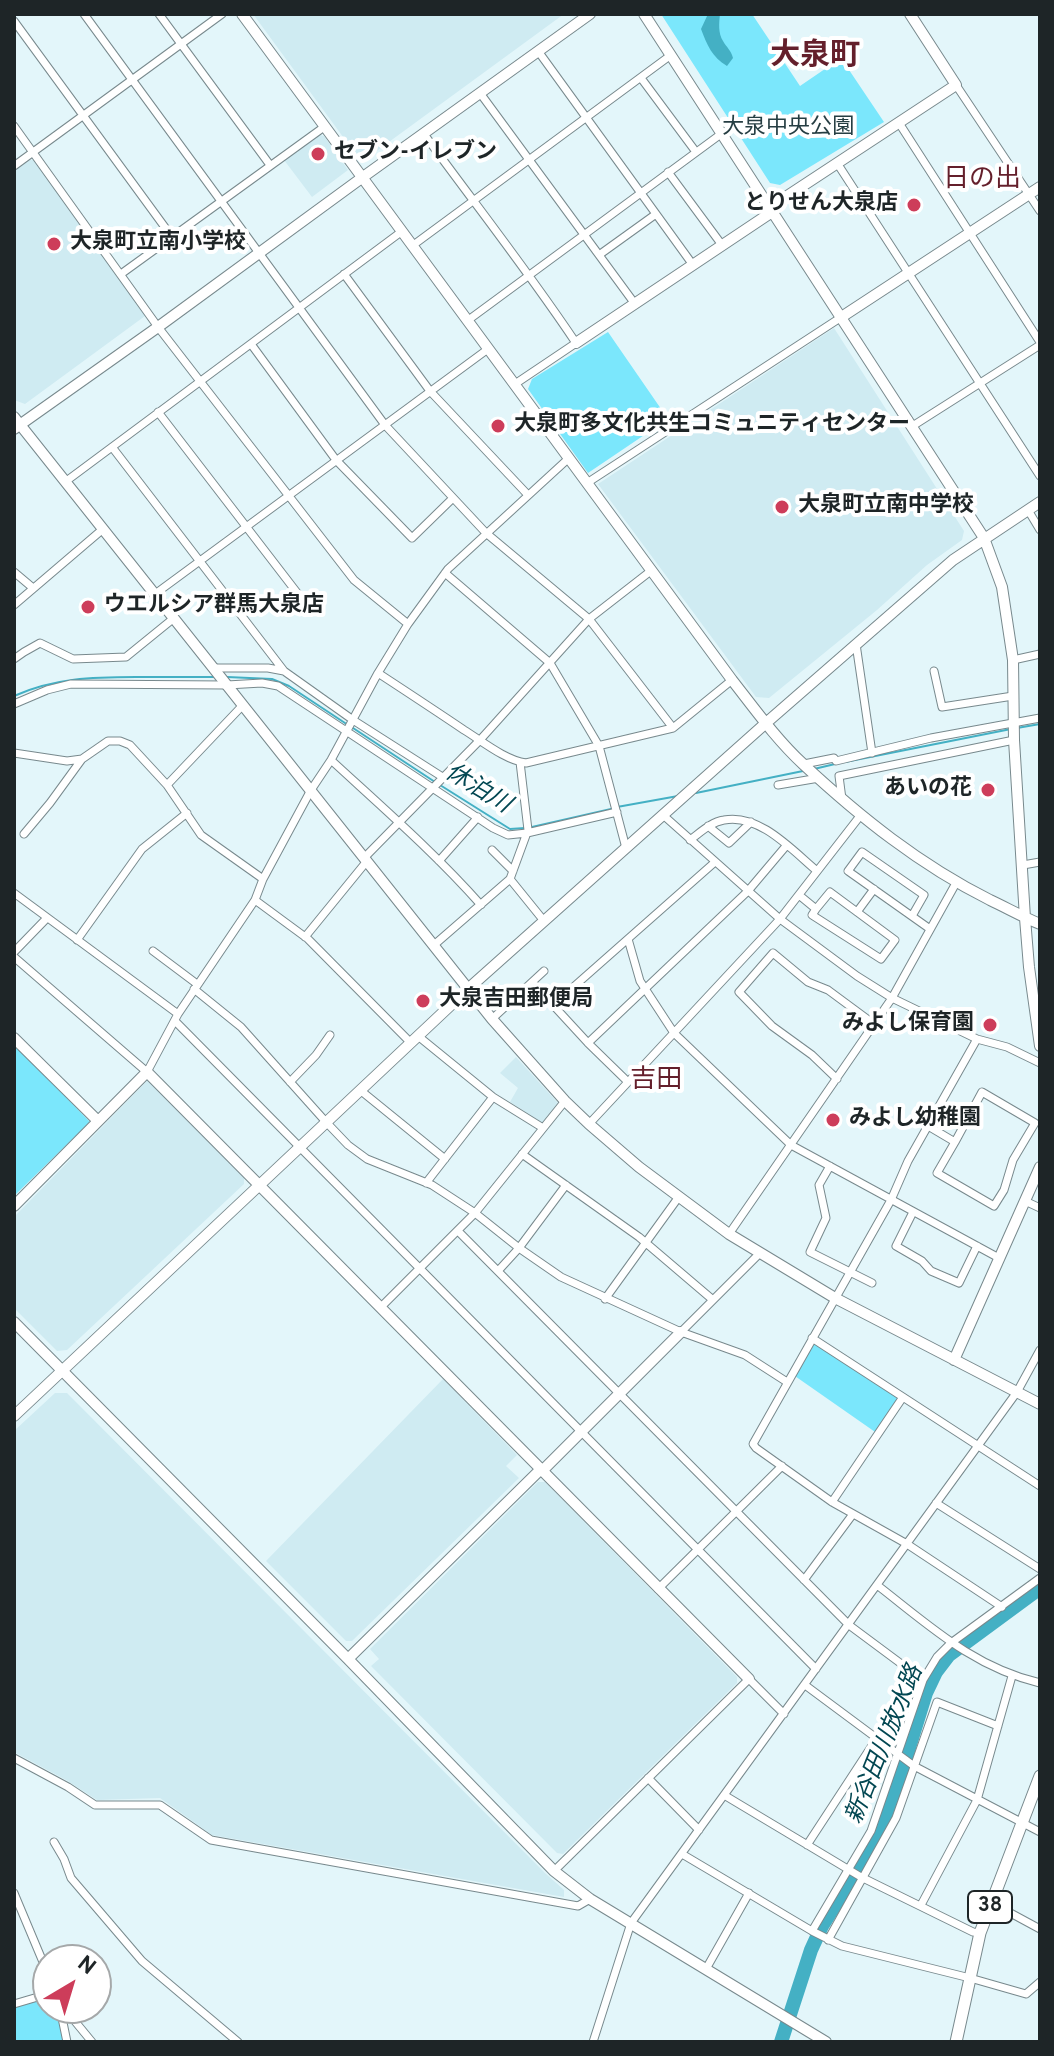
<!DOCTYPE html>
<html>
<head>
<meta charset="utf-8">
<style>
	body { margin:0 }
	#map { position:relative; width:1054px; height:2056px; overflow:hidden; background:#e3f6fa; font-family:Overpass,sans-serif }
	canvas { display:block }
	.frame { position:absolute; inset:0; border:16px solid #1e2527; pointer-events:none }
	.north { position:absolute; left:32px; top:1944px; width:80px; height:80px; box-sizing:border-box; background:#fff; border:2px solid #a5a8a9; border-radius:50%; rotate:38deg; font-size:22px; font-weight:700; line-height:32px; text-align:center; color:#1e2527 }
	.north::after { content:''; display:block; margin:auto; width:28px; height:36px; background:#cd3d5a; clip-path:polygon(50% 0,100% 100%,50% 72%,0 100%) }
</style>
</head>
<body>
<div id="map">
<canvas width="1054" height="2056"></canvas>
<div class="frame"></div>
<div class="north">N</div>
</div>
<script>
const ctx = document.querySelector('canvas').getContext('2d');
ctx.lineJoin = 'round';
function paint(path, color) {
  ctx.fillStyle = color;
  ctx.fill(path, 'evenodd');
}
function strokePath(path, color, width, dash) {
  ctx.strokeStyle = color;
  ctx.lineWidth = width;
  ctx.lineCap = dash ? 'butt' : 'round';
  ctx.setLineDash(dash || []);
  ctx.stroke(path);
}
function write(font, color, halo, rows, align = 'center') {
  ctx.font = font + ' Overpass,"Noto Sans JP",sans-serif';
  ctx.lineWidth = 8;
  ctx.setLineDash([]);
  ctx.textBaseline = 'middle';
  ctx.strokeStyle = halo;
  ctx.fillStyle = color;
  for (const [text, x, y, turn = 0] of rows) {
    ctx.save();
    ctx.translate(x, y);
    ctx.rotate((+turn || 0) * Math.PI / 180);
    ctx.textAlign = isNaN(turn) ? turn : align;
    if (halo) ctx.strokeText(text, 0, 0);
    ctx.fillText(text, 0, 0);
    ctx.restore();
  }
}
const built = new Path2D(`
	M253 14H564L367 158 357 156Z
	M320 135 324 136 348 170 312 197 284 160Z
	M30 160H35L145 316 25 404 14 400V171Z
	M834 328 964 531 962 540 927 565 877 610 769 698 756 697 598 484Z
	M516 1057 558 1103 544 1122H541L510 1102 518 1088 500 1073Z
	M148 1080 244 1178V1184L67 1350 57 1351 14 1308V1217Z
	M443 1379 517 1455 506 1466 519 1478 352 1641H346L266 1561Z
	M55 1393H67L545 1873 564 1890V1897L212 1835 160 1798 97 1800 66 1780 14 1752V1431Z
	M538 1482H545L737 1677V1683L563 1854 557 1853 371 1666 379 1659 370 1649Z`);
const green = new Path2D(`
	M661 14H752L800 86 841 58 884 122 780 185 770 183Z
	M608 332 668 419 588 473 528 389 532 379Z
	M14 1044 90 1122 14 1196Z
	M812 1338 903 1397 878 1434 792 1374Z
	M48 1998V2008H56L65 2042H14V2007Z`);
const water = new Path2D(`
	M708 14H720C719 23 718 33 723 41 727 48 731 50 733 58L727 66C712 57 707 45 701 29Z`);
const stream = new Path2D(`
	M227 677 272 679 289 686 348 725
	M14 696C54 678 93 677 136 677 163 677 190 677 217 677
	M353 728 435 782
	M1017 728 1040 724
	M845 762 1011 729
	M814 769 835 764
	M440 785 510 829 525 828
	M696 793 803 771
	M617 807 678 796
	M532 827 611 809`);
const river = new Path2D(`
	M781 2042 811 1950 822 1926 859 1867 882 1824 900 1777 926 1693 936 1672 949 1655 1040 1588`);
const street = new Path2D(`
	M84 14 385 425 486 533 589 619 673 728
	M159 14 270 165
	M14 21 172 237
	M538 51 693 265
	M641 78 696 152
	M956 85 1040 211
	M480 93 635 304
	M899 123 1040 342
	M14 126 158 327 354 580 408 624
	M424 134C475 204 528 271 576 343L515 384
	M837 163 1040 476
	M14 166 222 14
	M668 172 722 245
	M412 246 671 55
	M599 255 656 214
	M121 274 324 127
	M344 274 430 391 528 495
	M467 321 721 134
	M251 344 336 460 412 538 453 498
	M158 412 308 607
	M911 427 1040 345
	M112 447 284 671
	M65 482 401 232
	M587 483 840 318
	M1028 510 1040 530
	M14 572 33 588
	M445 573 550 663 599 746 626 848
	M155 594 488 349
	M14 605 103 529
	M856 644 872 753
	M14 659 24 652 40 643 73 659 126 657 174 618
	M1013 660 1040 654
	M214 668H268L284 671 353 720 444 778
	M934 671 942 707 1013 696
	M378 673C407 692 436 711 464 730 482 741 505 760 526 763L673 728 732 680
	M14 704 47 690 71 684 227 685 262 683 278 686 493 828 508 835 527 833 617 812
	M14 753 67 761 82 759 108 741H120L130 745 167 785 201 835 263 879
	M331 760C382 807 435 853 481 905
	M804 764 834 758 836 761 931 738 1040 718
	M167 785 243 705
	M778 785 819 778
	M842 799 839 776 1014 740
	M663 815 780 919 857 976 892 998 977 1039 1007 1047 1040 1063
	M708 826 729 843 751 822
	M24 834 50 803 82 759
	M690 840C701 832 711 822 724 820 759 813 792 850 817 871
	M492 850 513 871
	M364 858 480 740 589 619 652 570
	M439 861 478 817
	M1023 865 1040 862
	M510 879 544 921
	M14 893 178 1014
	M799 895 816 909 830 892 895 940 881 959 812 915 816 909
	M255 900 308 939 411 1043
	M857 912 874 889
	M912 916 924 895 862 852 848 871 930 929
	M305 937 367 861
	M628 939 640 981 674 1033 791 1145 999 1258
	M77 940 142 849 187 813
	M434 945 510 879 528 830 520 762
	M153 951 197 984
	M14 952 47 918
	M14 957 147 1072 178 1014 255 900 263 879 311 790 331 760 378 673 408 624 448 569 569 458
	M532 982 553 1005
	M194 989 241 1027 326 1122 348 1145 367 1159 432 1185 475 1213 519 1248 561 1277 681 1332 745 1355 787 1382
	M492 1019 544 971
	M175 1021 816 1669
	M418 1036 493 1097 543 1128
	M977 1039 908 1161 891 1200 753 1444 756 1448 832 1502 907 1544 1002 1607
	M588 1043 748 891 786 846
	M837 1079 812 1055 772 1026 739 992 773 953 808 982 828 990 874 1024
	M290 1082 316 1055 330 1035
	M628 1082 588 1043 553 1005 715 862
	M360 1090 445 1159
	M589 1124 780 919 860 816
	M928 1126 955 1142 982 1092 1035 1123 1013 1160 1004 1190 994 1206 937 1173 955 1142
	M522 1154 639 1237 713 1300
	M830 1166 819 1185 826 1218 810 1252 872 1283
	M426 1183 493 1097
	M1025 1201 1040 1208
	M913 1212 896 1246 922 1261 931 1271 959 1283 977 1246
	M458 1231 849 1625 923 1680
	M729 1234 892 998 956 883
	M498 1271 519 1248 566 1185
	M605 1299 678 1198
	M380 1308 475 1213 565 1101
	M681 1332 759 1254
	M812 1338 1040 1486
	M832 1502 903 1397
	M936 1503 1040 1569
	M804 1580 853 1514
	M877 1585C930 1626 973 1667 1040 1683
	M658 1589 782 1466
	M805 1685 914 1766 1040 1832
	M14 1758 68 1787 95 1805H160L211 1840 578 1906 590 1899
	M648 1778 699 1830
	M724 1795 861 1877 973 1932 980 1933
	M54 1842 64 1859 71 1878 142 1961 238 2042
	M807 1845 877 1738
	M682 1854 812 1931 842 1946 970 1978 1026 1994 1040 1982
	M554 1871 749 1679 784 1714
	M14 1893 48 1974
	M992 1903 1040 1929
	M921 1905 977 1800 1012 1676
	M812 1931 871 1831 923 1680 937 1657 951 1643 1040 1578
	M828 1940 896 1818 937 1702 998 1726
	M706 1969 749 1893
	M14 2004 48 1994
	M60 2008 67 2042
	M64 2008 92 2042
	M593 2042 631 1923 1017 1392 1040 1350`);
const secondary = new Path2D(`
	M242 14 732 680C754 708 776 739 803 764 860 817 920 865 990 900 1007 908 1023 917 1040 924
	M644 14 984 538 1002 587 1013 660 1014 740 1025 918 1029 967 1040 1046
	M769 208 956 85 910 14
	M840 318 1040 187
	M576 343 772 212
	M14 417 492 1019 565 1101 589 1124 639 1167 729 1234 835 1298 1040 1404
	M14 429 158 327 363 177 590 14
	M14 1038 98 1121
	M14 1206 147 1072 749 1679
	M14 1322 348 1659 554 1871 590 1899 826 2042
	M954 1360 1040 1167
	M14 1416 469 988 766 723 953 560 1040 502
	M542 1471 681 1332
	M348 1659 540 1470`);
const primary = new Path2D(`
	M956 2042 980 1933 1040 1776`);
const markers = [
	[318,154,8,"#cd3d5a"],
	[914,205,8,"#cd3d5a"],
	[54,244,8,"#cd3d5a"],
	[498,426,8,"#cd3d5a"],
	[782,507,8,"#cd3d5a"],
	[88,607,8,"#cd3d5a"],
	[988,790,8,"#cd3d5a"],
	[423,1001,8,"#cd3d5a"],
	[990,1025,8,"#cd3d5a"],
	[833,1120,8,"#cd3d5a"]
];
const shields = [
	[990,1907,44]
];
const shieldNames = [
	["38",990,1907]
];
const parkNames = [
	["大泉中央公園",788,129]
];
const poiNames = [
	["セブン-イレブン",334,154],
	["とりせん大泉店",898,205,"right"],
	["大泉町立南小学校",70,244],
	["大泉町多文化共生コミュニティセンター",514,426],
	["大泉町立南中学校",798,507],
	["ウエルシア群馬大泉店",104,607],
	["あいの花",972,790,"right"],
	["大泉吉田郵便局",439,1001],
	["みよし保育園",974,1025,"right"],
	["みよし幼稚園",849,1120]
];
const waterNames = [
	["休泊川",477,790,31],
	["新谷田川放水路",886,1745,-68]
];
const quarterNames = [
	["日の出",982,181],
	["吉田",656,1082]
];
const districtNames = [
	["大泉町",815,58]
];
paint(built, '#cfebf2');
paint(green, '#7be7fc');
paint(water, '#44b0c4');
strokePath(stream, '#44b0c4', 2);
strokePath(river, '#44b0c4', 14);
strokePath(street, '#78898d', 9);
strokePath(secondary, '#78898d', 12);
strokePath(primary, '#78898d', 13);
strokePath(street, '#fff', 7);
strokePath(secondary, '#fff', 10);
strokePath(primary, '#fff', 11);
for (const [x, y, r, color] of markers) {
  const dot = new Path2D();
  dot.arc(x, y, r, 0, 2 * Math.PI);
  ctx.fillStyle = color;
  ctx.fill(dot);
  strokePath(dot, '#fff', 3);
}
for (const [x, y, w] of shields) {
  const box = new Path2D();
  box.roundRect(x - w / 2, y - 16, w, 32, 6);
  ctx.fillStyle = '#fff';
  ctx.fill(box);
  strokePath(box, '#1e2527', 2);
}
write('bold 20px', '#1e2527', null, shieldNames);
write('22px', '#263e43', '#fff', parkNames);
write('bold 22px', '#1e2527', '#fff', poiNames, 'left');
write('italic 24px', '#034752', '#fff', waterNames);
write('26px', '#641f2b', '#fff', quarterNames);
write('bold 30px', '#641f2b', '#fff', districtNames);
</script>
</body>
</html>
